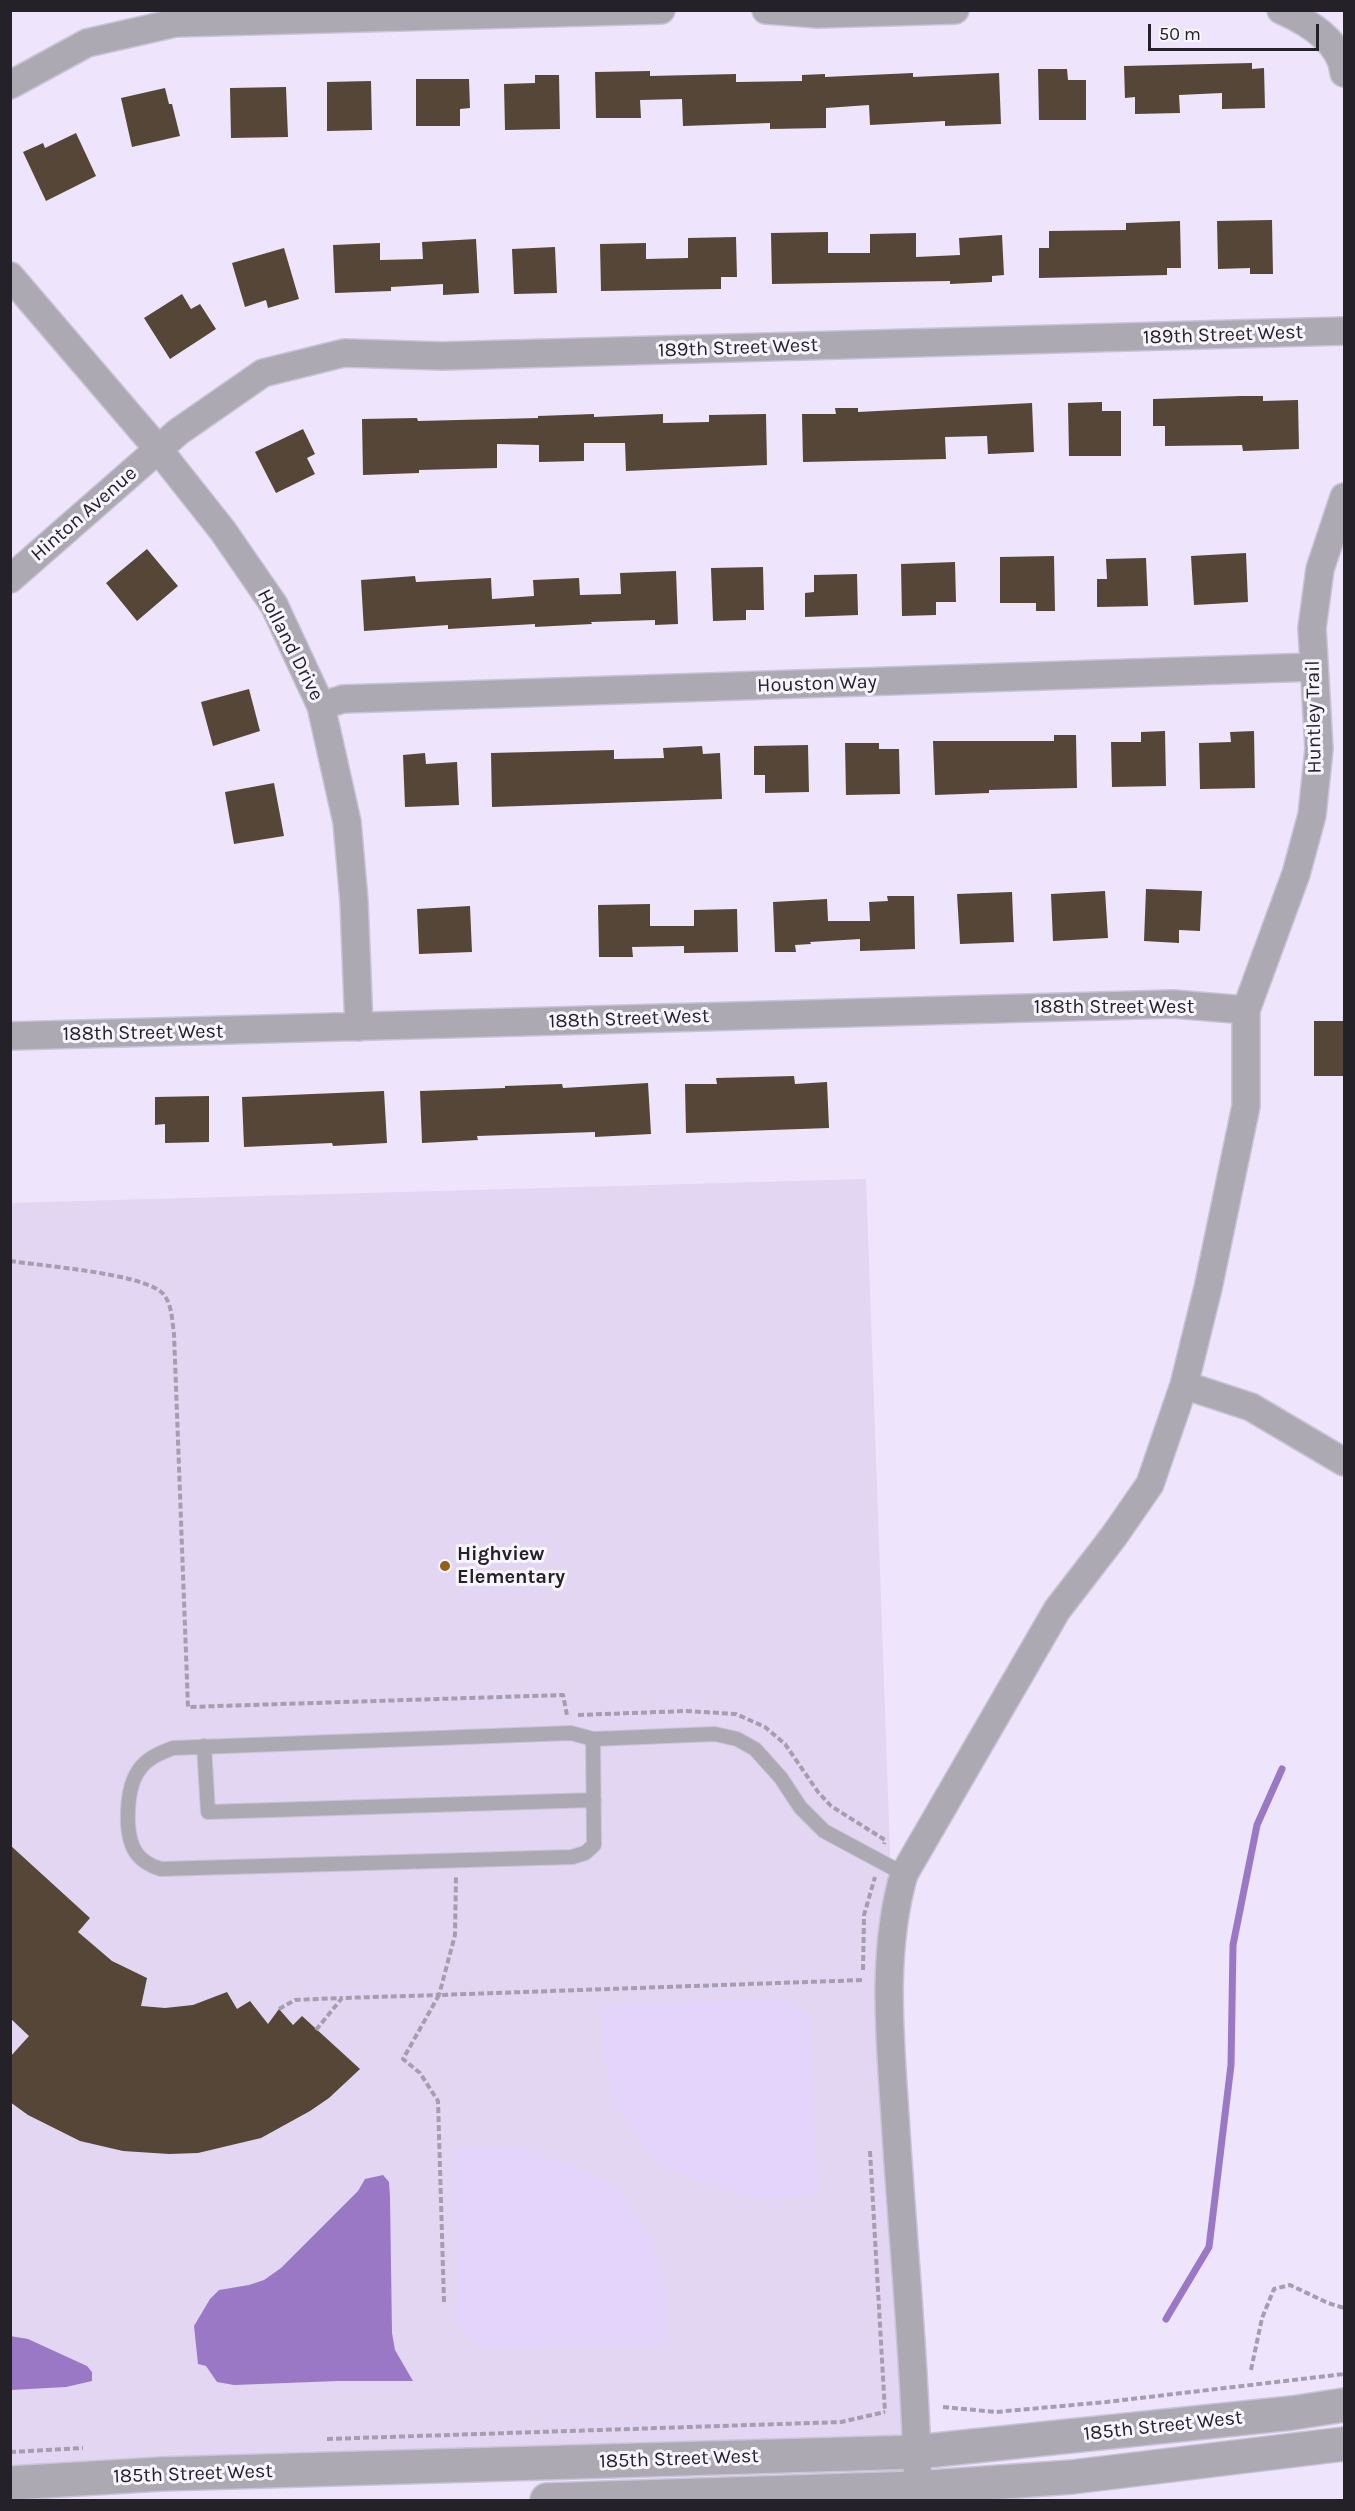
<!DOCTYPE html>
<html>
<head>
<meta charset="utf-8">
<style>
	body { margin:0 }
	#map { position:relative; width:1355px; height:2511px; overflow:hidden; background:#eee5fc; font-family:Karla,sans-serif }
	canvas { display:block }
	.frame { position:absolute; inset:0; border:12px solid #252129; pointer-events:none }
	.scale { position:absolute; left:1148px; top:24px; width:171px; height:27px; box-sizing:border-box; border:3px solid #252129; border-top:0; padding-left:8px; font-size:18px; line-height:21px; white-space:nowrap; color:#252129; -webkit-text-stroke:4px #f9f5fe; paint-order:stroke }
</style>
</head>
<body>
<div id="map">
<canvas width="1355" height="2511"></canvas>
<div class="frame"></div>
<div class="scale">50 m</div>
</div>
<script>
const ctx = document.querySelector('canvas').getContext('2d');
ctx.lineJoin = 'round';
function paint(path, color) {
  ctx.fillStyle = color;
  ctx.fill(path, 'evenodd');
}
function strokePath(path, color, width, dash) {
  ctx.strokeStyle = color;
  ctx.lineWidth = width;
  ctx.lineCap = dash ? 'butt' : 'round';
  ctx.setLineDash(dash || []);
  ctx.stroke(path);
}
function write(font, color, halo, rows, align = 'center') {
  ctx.font = font + ' Karla,sans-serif';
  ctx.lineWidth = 6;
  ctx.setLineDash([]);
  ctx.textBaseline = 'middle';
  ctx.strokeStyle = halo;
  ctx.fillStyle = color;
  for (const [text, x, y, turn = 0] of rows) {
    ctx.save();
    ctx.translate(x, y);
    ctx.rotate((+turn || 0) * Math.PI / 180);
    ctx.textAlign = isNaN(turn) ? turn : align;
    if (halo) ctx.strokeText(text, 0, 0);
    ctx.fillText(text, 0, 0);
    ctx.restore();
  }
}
const built = new Path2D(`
	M866 1179 912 2465 11 2495 10 1203Z`);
const green = new Path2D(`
	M786 1998 809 2016 818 2194 758 2199 701 2182 653 2161 617 2109 604 2061 602 2006Z
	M516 2147 572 2165 619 2188 653 2242 665 2290V2345L480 2347 458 2328 455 2149Z`);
const water = new Path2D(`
	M383 2175 389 2182 390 2197 392 2333 395 2350 413 2381H338L234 2385 217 2382 206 2366 198 2364 194 2326 210 2299 219 2290 249 2285 264 2280 281 2268 358 2191 365 2179Z
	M10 2336 28 2339 87 2366 92 2372V2381L66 2387 11 2390Z`);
const stream = new Path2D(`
	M1166 2319 1209 2247 1231 2065 1233 1945 1257 1825 1282 1769`);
const building = new Path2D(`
	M1252 63V69L1264 68 1265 108 1222 109V93L1179 95 1180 113 1135 114V97L1125 98 1124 66Z
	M1038 69H1067L1068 80H1086V120H1039Z
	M650 71V76L736 74V82L802 81V75L825 74V77L913 73V77L999 73 1001 124 945 126V121L870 125 869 105 826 108V128L770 129V123L683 126 682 99 640 100 641 118H596L595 72Z
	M535 75H559L560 129 505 130 504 84 535 83Z
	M416 79H469L470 108 460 109V126H416Z
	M371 81 372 130 327 131V82Z
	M286 87 288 137 231 138 230 88Z
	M165 88 169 104H172L180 136 132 147 121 98Z
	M76 133 96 176 46 201 23 152 43 143 45 148Z
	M1272 220 1273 274H1250V268L1218 269 1217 221Z
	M1180 221 1181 268H1167V275L1039 278V248H1049V231L1126 230V223Z
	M828 232V253H870V234L916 233V257L960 255 959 238 1002 235 1004 275 992 276V282L950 284V281L772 284 771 233Z
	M736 237 737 277H721V289L601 291 600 244 646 243V259L688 258V238Z
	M476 239 479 293 443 295V284L391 287V291L335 293 333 245 380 243V260L423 259 422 242Z
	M555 247 557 293 514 294 512 249Z
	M284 248 299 299 268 308 266 300 245 307 232 263Z
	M182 294 191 309 200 304 216 329 170 359 144 318Z
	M1241 396H1263V401L1298 400 1299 449 1243 451 1242 445 1165 446V426H1153V399Z
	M1102 402V411H1121V456H1069L1068 403Z
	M1032 403 1034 452 988 454 987 436 945 437 946 459 803 462 802 414H836L835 408H858V412Z
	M594 414V417L663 414V423L709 422V415L766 414 767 465 626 471 625 443H584V461L539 462V445L497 444V468L419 470V473L363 475 362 419 417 418 418 421 538 418V416Z
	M303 429 315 454 307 458 315 474 276 493 255 452Z
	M147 549 178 586 137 621 106 583Z
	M1246 553 1248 602 1194 605 1191 556Z
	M1054 556 1055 611H1036V603H1000V557Z
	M1146 558 1148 606 1097 607V579H1107L1106 559Z
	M955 562 956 602H936V615L902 616 901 564Z
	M763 567 764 610H746V620L713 621 711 568Z
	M676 571 678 624 655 625V620L591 622 592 624 535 627V624L448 629V625L364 631 361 580 415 576 416 582 491 578 492 599 534 596 533 580 579 578 580 595 621 594 620 573Z
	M857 574 858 615 805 617V593L814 592V575Z
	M249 689 260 731 213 746 201 702Z
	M1165 731 1166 786 1112 787 1111 742H1141V732Z
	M1254 731 1255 788 1200 789 1199 743 1231 742 1230 732Z
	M1054 735H1076L1077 788 989 790V793L935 795 933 741H1054Z
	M845 743H879V749H899L900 794 846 795Z
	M808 745 809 792 765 793V775H754V746Z
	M702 746 703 754 720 753 722 799 492 807 491 753 614 750V759L664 758 663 748Z
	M425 753 426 764 457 762 459 805 405 807 403 755Z
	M274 783 284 836 234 844 225 792Z
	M1146 889 1202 891 1200 931 1179 930V943L1144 941Z
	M1105 891 1108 938 1053 941 1051 894Z
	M1012 892 1014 942 960 944 957 894Z
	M887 896H914L915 949 860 951V939L810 942 811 944 795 945 796 952H775L773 902 827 899 828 921H870L869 902 888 901Z
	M650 904V926H694V910L737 909 738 952 684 953V946L632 947 633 957H599L598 905Z
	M470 906 472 952 419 954 417 909Z
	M1314 1021H1344V1076H1314Z
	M794 1076 795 1084 827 1082 829 1128 686 1133 685 1084H717L716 1078Z
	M648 1083 651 1134 595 1137V1132L477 1136 478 1140 422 1143 420 1091 505 1088V1086L562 1084 563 1088Z
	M384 1091 387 1143 333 1146 332 1143 244 1147 242 1097Z
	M209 1096V1142L165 1143V1124L155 1125V1097Z
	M10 1845 90 1918 78 1932 112 1961 147 1978 141 2006 165 2008 193 2005 227 1992 237 2009 250 2001 268 2024 279 2009 293 2025 302 2016 360 2069 329 2098 310 2111 261 2138 198 2153 169 2154 123 2151 80 2141 28 2115 10 2102V2057L29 2036 10 2018Z`);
const path = new Path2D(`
	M10 1261C44 1266 135 1273 160 1291 172 1300 172 1320 174 1334L188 1707 563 1695 567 1715
	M578 1715 686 1711 736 1714 765 1727 785 1744 818 1792 831 1806 885 1840 884 1844
	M863 1970 864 1915 875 1877
	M279 2009 295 2000 341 1998
	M316 2030 342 1998 439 1995 455 1935 456 1876
	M870 2151 885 2412
	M444 2302 438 2101 420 2073 403 2059 439 1995 863 1980V1982
	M1251 2370 1262 2318 1274 2289 1290 2285 1328 2303 1344 2308
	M943 2407 996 2412 1106 2402 1344 2374
	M327 2439 841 2422 885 2412
	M10 2452 83 2448`);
const service = new Path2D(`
	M593 1739 594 1845 585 1853 572 1857 161 1869C151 1866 141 1861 135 1851 124 1832 126 1788 139 1770 147 1758 160 1753 173 1748L571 1733 593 1739 715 1734 737 1739 755 1749 781 1778 800 1807 824 1831 904 1874
	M204 1746 208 1812 594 1800`);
const minor = new Path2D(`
	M766 10 818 14 955 10
	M1281 10C1308 22 1341 41 1344 73
	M10 85 87 43 175 23 661 10
	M10 276 158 449 223 531 274 605 321 706 347 822 354 901 359 1027
	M10 579 178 432 263 373 344 353 442 356 1344 331
	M321 706 343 699 1314 667
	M10 1036 1173 1004 1246 1010
	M1184 1385 1251 1407 1344 1462
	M918 2500C916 2378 904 2255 896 2132 891 2047 880 1956 904 1874L1057 1610 1114 1536 1150 1484 1184 1385 1208 1288 1246 1106V1010L1296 874 1312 815 1319 749 1312 628 1320 569 1344 497`);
const tertiary = new Path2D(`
	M10 2483 162 2474 916 2452 1292 2413 1344 2405
	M547 2500 917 2488 1072 2477 1344 2444`);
const markers = [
	[445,1566,6,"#955e16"]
];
const streetNames = [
	["189th Street West",1223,335,-2],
	["189th Street West",738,348,-2],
	["Hinton Avenue",84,514,-41],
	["Holland Drive",290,645,63],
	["Houston Way",817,684,-2],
	["Huntley Trail",1314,717,-91],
	["188th Street West",1114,1007],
	["188th Street West",629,1019,-2],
	["188th Street West",143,1033,-1],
	["185th Street West",1163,2426,-6],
	["185th Street West",679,2459,-2],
	["185th Street West",193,2474,-2]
];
const poiNames = [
	["Highview",457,1554],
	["Elementary",457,1577]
];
paint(built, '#e2d6f3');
paint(green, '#e4d3fb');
paint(water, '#9b78c6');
strokePath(stream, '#9b78c6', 7);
paint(building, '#554637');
strokePath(service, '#cac2d6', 16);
strokePath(minor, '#cac2d6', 30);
strokePath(tertiary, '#cac2d6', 36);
strokePath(path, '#a59eaf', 4, [6, 3]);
strokePath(service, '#aca9b2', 14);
strokePath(minor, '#aca9b2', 27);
strokePath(tertiary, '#aca9b2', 33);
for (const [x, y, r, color] of markers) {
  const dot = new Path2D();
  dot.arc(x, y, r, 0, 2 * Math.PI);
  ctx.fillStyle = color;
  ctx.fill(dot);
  strokePath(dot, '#f9f5fe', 2);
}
write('20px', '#252129', '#f9f5fe', streetNames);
write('bold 20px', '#252129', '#f9f5fe', poiNames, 'left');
</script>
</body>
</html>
